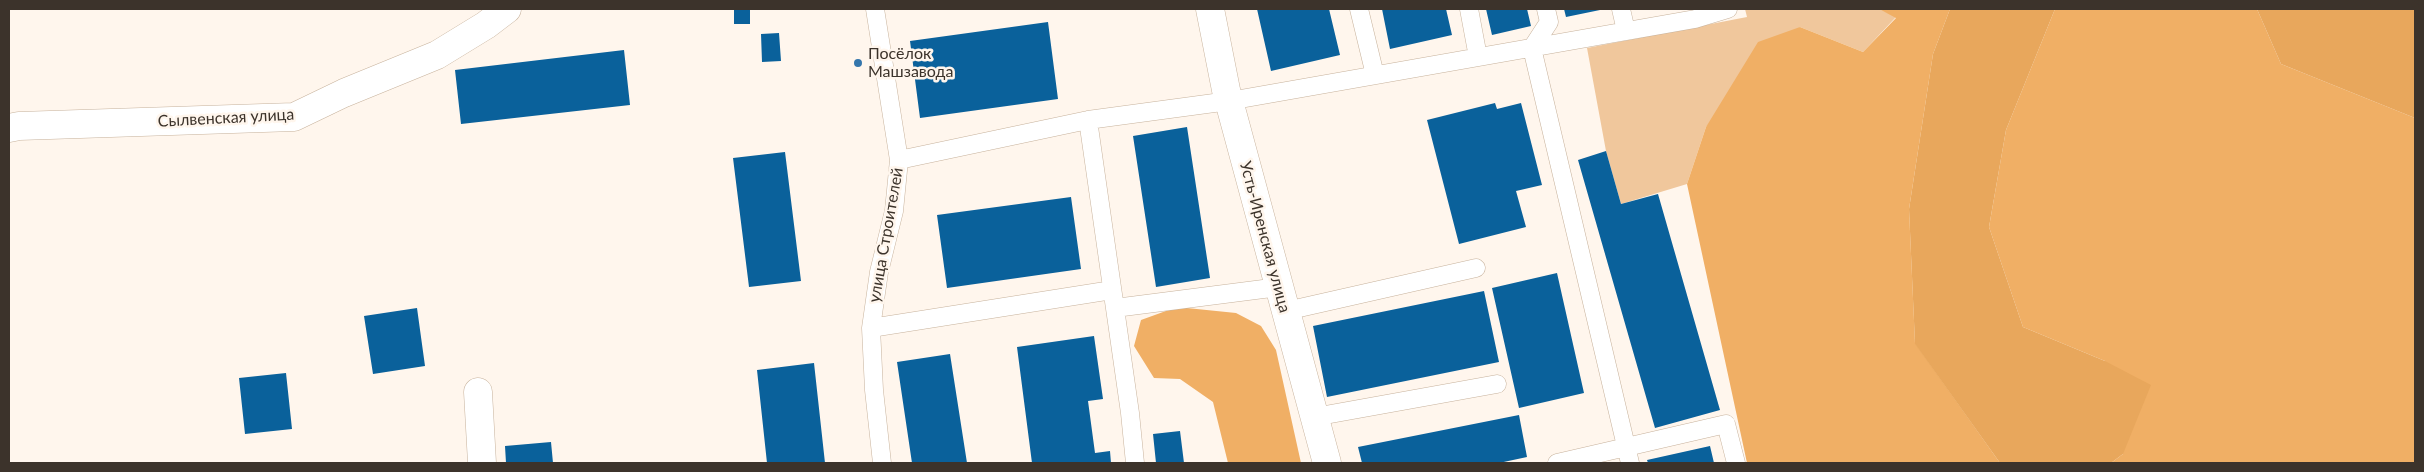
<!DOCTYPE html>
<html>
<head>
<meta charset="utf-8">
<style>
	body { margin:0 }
	#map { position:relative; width:2424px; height:472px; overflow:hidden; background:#fff6ed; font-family:Lato,sans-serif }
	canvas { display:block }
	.frame { position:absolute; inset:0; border:10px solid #3c332b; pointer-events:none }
</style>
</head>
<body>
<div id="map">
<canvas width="2424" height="472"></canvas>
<div class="frame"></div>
</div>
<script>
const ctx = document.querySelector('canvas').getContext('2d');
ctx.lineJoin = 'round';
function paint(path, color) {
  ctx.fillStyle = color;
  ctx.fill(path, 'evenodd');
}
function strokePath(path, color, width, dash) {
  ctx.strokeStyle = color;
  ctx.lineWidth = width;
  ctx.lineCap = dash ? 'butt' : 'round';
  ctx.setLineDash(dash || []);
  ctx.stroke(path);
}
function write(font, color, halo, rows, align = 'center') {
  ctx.font = font + ' Lato,sans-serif';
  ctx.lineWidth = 5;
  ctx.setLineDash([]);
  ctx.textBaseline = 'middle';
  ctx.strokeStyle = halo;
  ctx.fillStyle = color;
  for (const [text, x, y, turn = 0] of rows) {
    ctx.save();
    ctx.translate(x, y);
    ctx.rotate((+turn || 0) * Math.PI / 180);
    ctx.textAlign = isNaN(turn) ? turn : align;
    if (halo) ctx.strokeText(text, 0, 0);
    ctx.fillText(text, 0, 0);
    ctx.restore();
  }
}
const green = new Path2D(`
	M1745 9H1879L1896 17 1863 52 1800 27 1706 127 1687 184 1621 204 1606 151 1587 48 1747 17Z`);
const forest = new Path2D(`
	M1879 9H1950L1933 54 1909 209 1915 343 2000 463H1747L1687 184 1706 127 1758 42 1800 27 1863 52 1896 18Z
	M2055 9H2257L2281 64 2415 118V463H2111L2123 454 2105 361 2023 327 1989 227 2006 130Z
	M1177 307 1236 313 1261 326 1276 350 1301 463H1228L1213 402 1180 379 1154 378 1134 346 1141 320Z`);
const water = new Path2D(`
	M1950 9H2055L2006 130 1989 227 2023 327 2105 361 2151 385 2123 454 2111 463H2000L1915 344 1909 209 1933 54Z
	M2257 9H2415V118L2281 64Z`);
const building = new Path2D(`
	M734 9H750V24H734Z
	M1257 9H1329L1340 55 1271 71Z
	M1382 9H1446L1452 35 1390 49Z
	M1486 9H1527L1531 26 1492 35Z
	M1564 9H1600V10L1566 17Z
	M1048 22 1058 99 920 118 910 41Z
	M779 33 781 61 762 62 761 34Z
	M624 50 630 105 461 124 455 70Z
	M1495 103 1497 109 1521 103 1542 185 1516 191 1526 227 1459 244 1427 120Z
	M1187 127 1210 278 1156 287 1133 136Z
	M1606 151 1621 204 1658 194 1720 410 1655 428 1578 160Z
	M785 152 801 281 749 287 733 158Z
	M1071 197 1081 269 947 288 937 215Z
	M1557 273 1584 393 1519 408 1492 288Z
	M1484 291 1499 362 1327 397 1313 326Z
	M417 308 425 366 373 374 364 316Z
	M1094 336 1103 399 1088 401 1095 453 1110 451 1111 463H1032L1017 347Z
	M950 354 967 463H912L897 362Z
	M814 363 825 463H767L757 370Z
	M286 373 292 429 245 434 239 378Z
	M1519 415 1527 457 1499 463H1362L1358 447Z
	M1180 431 1184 463H1156L1153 434Z
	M551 442 553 463H506L505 446Z
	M1710 446 1714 463H1648L1647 460Z`);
const lane = new Path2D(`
	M875 9 899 160 894 211 879 272 871 328 874 390 882 463
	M1359 9 1375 75
	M1469 9 1478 57
	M1546 9 1549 22 1532 48 1630 463
	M1621 9 1626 31
	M1088 120 1130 413 1135 463
	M899 160 1088 120 1229 101 1695 19 1728 9
	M1115 308 1279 287
	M1286 311 1476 268
	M871 328 1112 290
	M1314 417 1497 384
	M1557 463 1726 424 1736 463`);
const street = new Path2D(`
	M1210 9 1226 90 1327 463
	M9 128 19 126 294 117 344 93 437 55 486 25 507 9
	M478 392 482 463`);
const markers = [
	[858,63,5,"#3476ac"]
];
const poiNames = [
	["Посёлок",868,54],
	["Машзавода",868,72]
];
const streetNames = [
	["Сылвенская улица",226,118,-3],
	["улица Строителей",886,235,-80],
	["Усть-Иренская улица",1265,237,75]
];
paint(green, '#f0c79c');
paint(forest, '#f0af65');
paint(water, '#e8a75c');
paint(building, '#0a619b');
strokePath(lane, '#c7b29c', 19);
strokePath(street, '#c7b29c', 29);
strokePath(lane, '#fff', 18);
strokePath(street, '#fff', 28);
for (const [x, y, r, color] of markers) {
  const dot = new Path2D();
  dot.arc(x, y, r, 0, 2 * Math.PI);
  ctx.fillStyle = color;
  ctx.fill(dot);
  strokePath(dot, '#fff6ed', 2);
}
write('16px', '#3c332b', '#fff6ed', poiNames, 'left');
write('16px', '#3c332b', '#fff6ed', streetNames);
</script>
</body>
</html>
